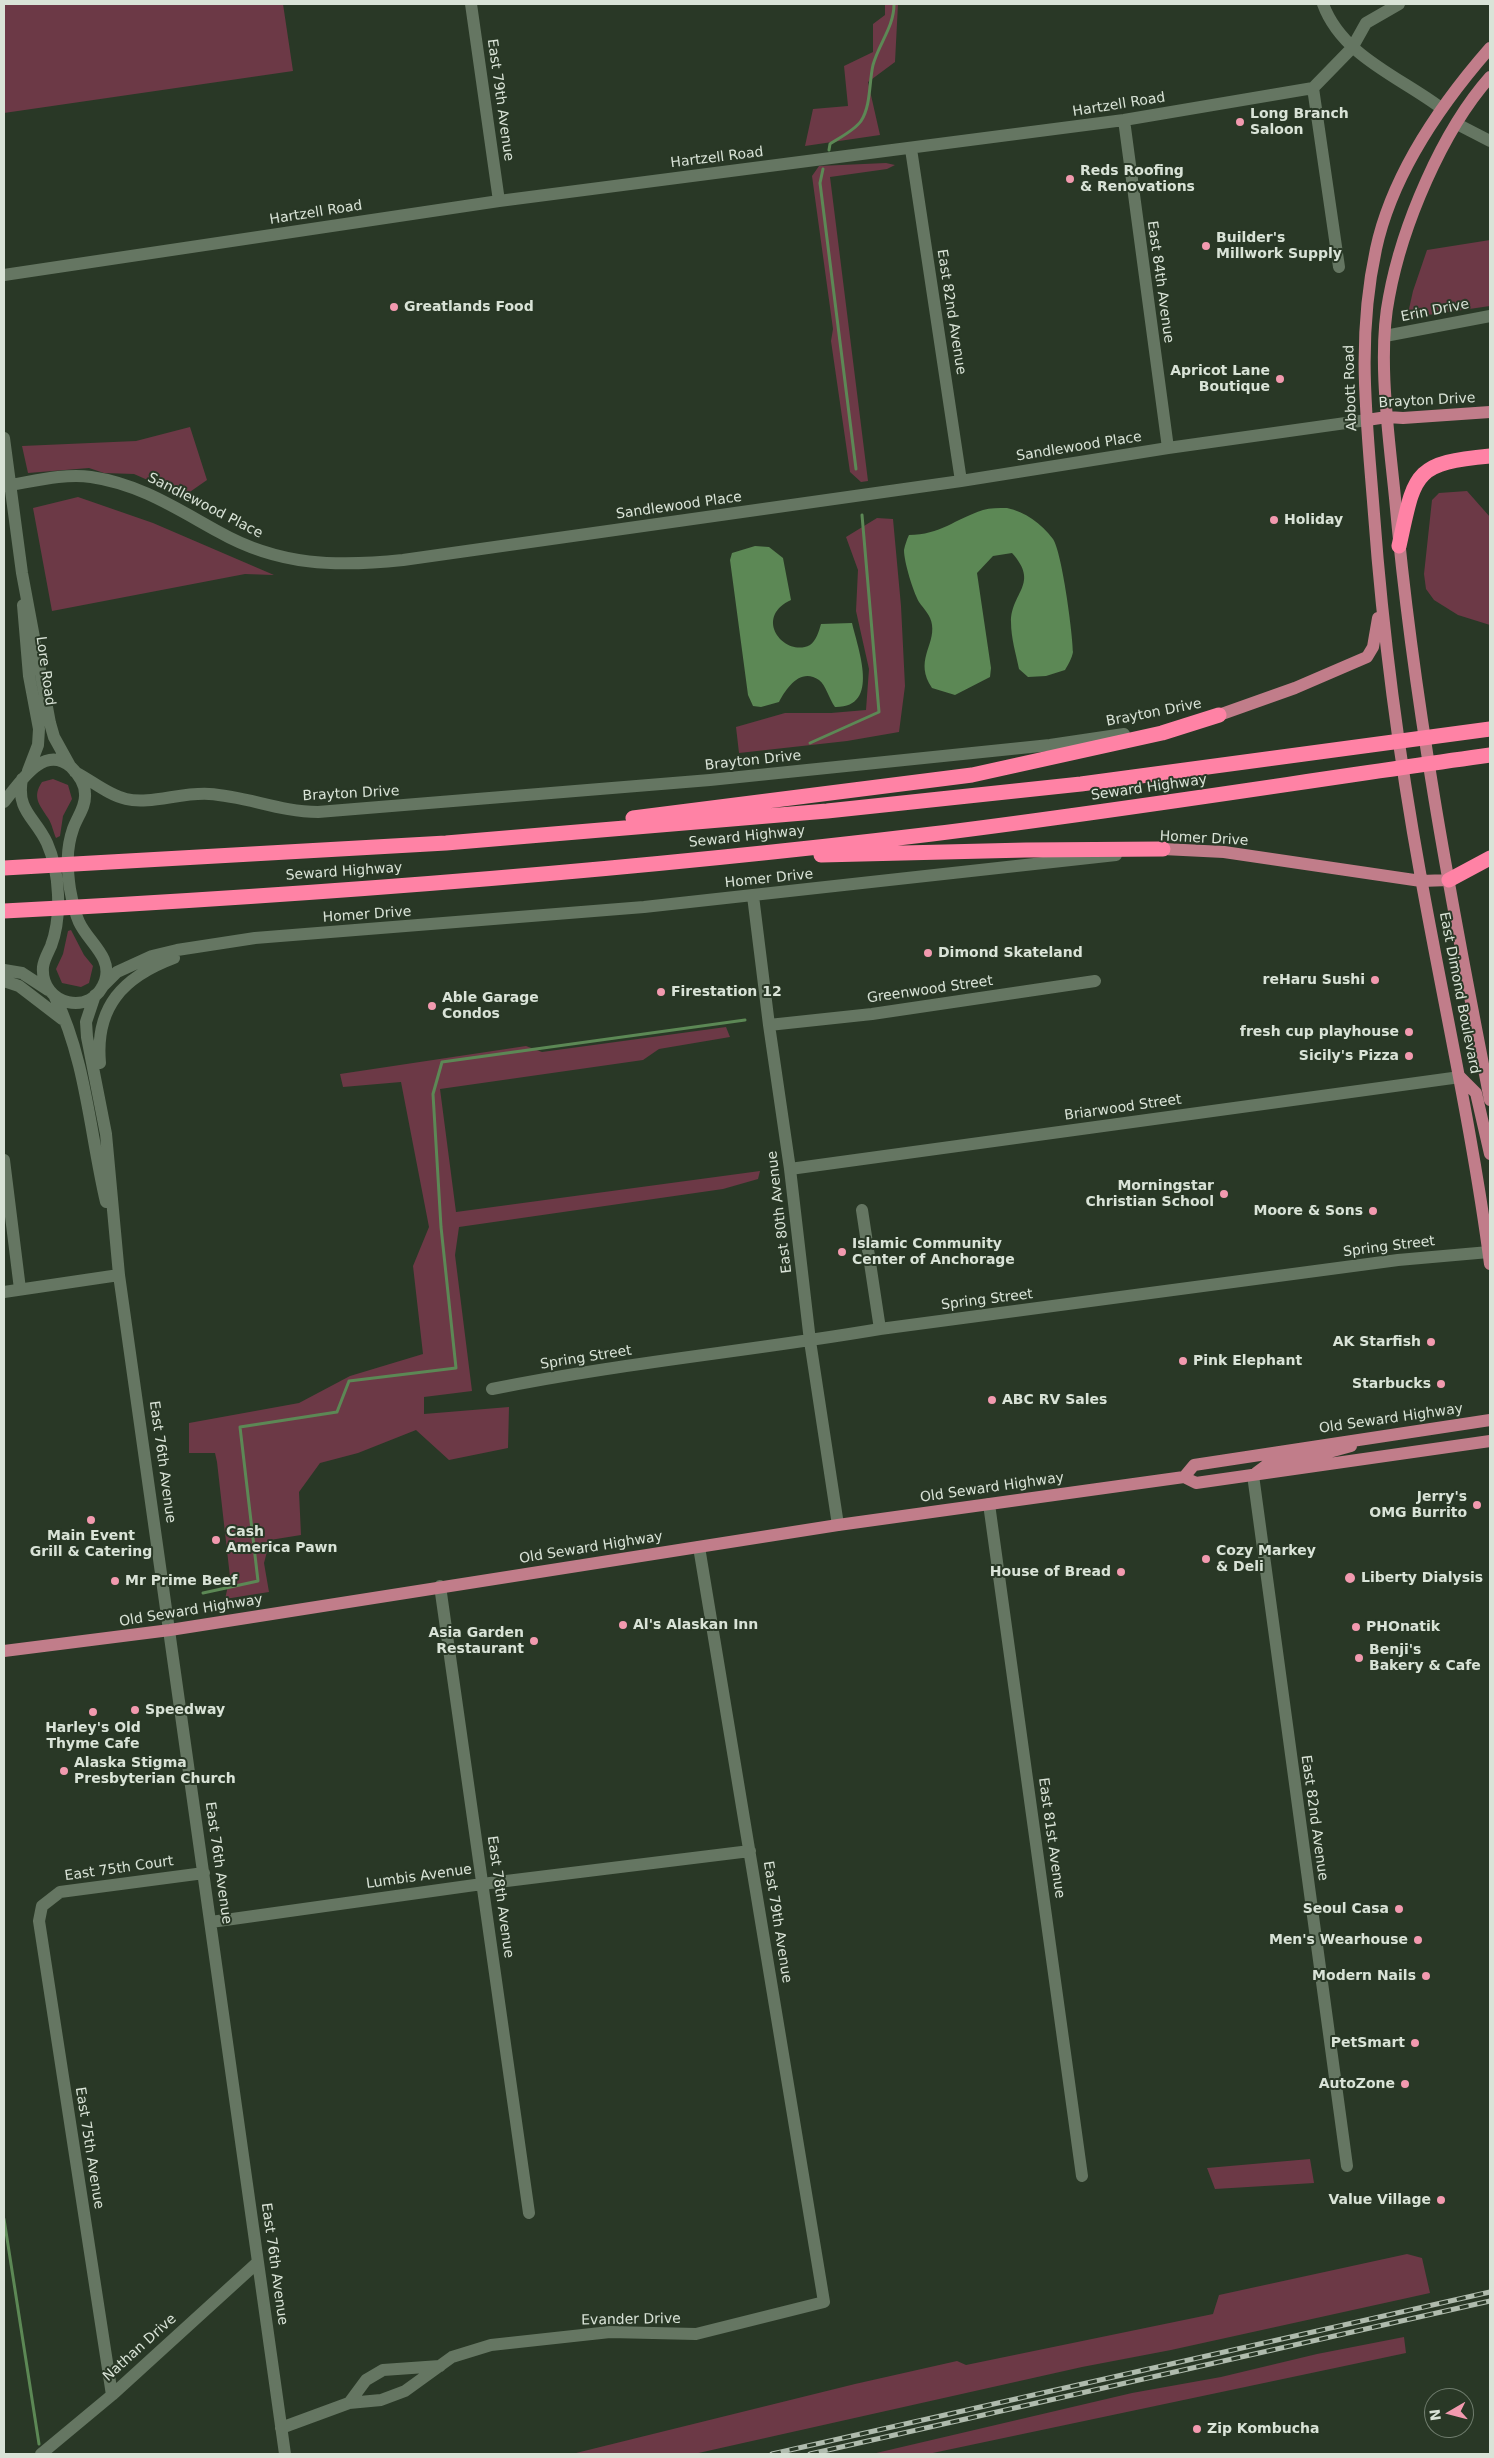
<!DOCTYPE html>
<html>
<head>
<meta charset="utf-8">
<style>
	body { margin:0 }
	#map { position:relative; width:1494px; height:2458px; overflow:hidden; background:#293826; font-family:"DejaVu Sans",sans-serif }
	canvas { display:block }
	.frame { position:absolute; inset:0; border:5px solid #d9e3d7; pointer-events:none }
	.north { position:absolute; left:1424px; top:2388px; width:50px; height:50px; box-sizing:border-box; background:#293826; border:1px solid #6f7c6d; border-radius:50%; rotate:262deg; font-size:14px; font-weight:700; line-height:20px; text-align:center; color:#d9e3d7 }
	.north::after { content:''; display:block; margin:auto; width:18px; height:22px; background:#f29aaf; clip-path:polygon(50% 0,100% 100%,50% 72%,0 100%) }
</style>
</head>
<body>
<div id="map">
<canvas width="1494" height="2458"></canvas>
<div class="frame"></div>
<div class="north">N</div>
</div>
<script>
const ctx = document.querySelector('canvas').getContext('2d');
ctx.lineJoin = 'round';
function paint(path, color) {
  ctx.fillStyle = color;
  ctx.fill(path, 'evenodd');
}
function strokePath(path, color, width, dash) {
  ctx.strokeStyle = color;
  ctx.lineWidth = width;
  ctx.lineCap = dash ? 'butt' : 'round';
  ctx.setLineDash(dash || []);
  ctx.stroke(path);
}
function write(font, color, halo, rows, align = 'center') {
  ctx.font = font + ' "DejaVu Sans",sans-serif';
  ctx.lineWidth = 4;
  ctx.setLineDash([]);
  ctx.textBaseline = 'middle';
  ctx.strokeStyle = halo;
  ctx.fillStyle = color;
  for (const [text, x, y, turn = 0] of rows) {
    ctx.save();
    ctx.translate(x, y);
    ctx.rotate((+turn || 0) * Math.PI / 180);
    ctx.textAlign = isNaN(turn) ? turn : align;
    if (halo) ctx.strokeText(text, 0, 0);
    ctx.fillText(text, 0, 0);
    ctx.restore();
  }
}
const green = new Path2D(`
	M4 4H283L293 71 4 113Z
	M885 4H898L895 62 868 82 880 135 805 146 813 109 848 106 844 66 873 52V24L885 15Z
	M886 163 895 165 887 169 830 177 868 481 861 482 850 472 831 341 833 329 812 176 819 166Z
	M1490 240V306L1407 318 1413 291 1427 250Z
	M190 427 207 480 184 496 134 474 104 473 89 468 28 473 22 446 136 441Z
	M1467 491 1490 517V625L1458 615 1434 600 1426 589 1424 574 1432 500 1439 493Z
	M78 497 153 523 274 575 245 574 52 611 33 508Z
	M877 518 893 519 901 606 905 686 899 732 847 741 739 753 736 727 785 713H831L866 710 869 669 856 611 858 570 846 537Z
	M53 779 68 785 72 799 63 816 60 836 56 838C53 831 52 824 48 818 39 804 32 797 42 782Z
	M71 930 84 955 93 966 89 983 81 987 62 983 56 969 63 954 68 931Z
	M726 1027 730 1037 659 1049 643 1060 440 1089 456 1212 760 1171 758 1179 723 1189 459 1227 455 1255 472 1391 424 1397V1414L509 1407 508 1448 449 1460 416 1430 358 1453 320 1463 299 1492 301 1535 270 1540 264 1563 269 1592 225 1599 230 1577 217 1462 215 1453H189V1423L299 1403 350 1376 423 1354 413 1266 429 1227 401 1082 343 1087 340 1074 526 1046 542 1052Z
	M1310 2159 1314 2183 1215 2189 1207 2168Z
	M1407 2254 1422 2258 1430 2293 1171 2350 1082 2367 694 2454H572L855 2384 957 2361 966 2365 1213 2314 1219 2295Z
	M1404 2337 1406 2353 928 2454H872L1132 2393 1221 2377 1317 2354Z`);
const water = new Path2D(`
	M1007 508C1025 512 1041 523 1053 539 1062 552 1073 635 1073 652 1072 658 1068 665 1065 670L1046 676 1028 677 1019 669C1016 654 1011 638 1011 622 1011 592 1040 584 1012 553L993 556 977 573 991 668 990 677 955 695 932 688C914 661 935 646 932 625 931 616 924 609 919 602 913 591 904 562 904 550 905 545 907 539 909 535 940 535 955 519 983 510 990 508 999 508 1007 508Z
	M755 546 769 547 783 558 791 600C752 618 785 658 810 645 816 641 819 631 821 624L852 623C858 649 881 708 835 707 829 699 826 685 819 680 800 667 786 689 779 702L761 707 753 706 748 695 730 560 732 553Z`);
const stream = new Path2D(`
	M829 150 830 144C839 138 855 130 861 121 871 106 869 82 873 65 879 43 894 27 894 4
	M823 169 820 183 856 469
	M810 743 879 712 862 515
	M203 1593 258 1581 240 1427 337 1412 349 1381 456 1368 441 1227 433 1094 442 1062 745 1020
	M4 2219 39 2444`);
const minor = new Path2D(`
	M471 4 499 201
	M1323 4C1342 56 1400 77 1441 108
	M1313 88 1339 267
	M1124 120 1168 448
	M1457 124 1490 141
	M911 149 961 481
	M4 275 499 201 1124 120 1313 88 1352 48 1366 23 1399 4
	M1385 336 1490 316
	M4 438 22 573 50 723 54 737 70 766
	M4 486C31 482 63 473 91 477 140 484 177 509 219 532 279 566 337 567 403 560L961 481 1168 448 1367 420
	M23 605 29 676 39 729 38 745 28 771
	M75 772C91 780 108 795 126 799 149 805 182 792 209 794 246 796 280 812 318 812L710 780 1050 745 1124 734
	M4 802C19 784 43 743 71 767 78 774 85 784 85 794 86 807 77 817 73 829 66 849 67 868 70 889 72 900 74 911 79 922 88 942 113 957 105 981 92 1018 40 1005 43 967 44 959 48 953 51 946 62 917 60 872 47 843 35 817 16 811 22 779
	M753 896 769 1025 790 1169 810 1341 838 1525
	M4 970 22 973 48 990
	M4 981 19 986 62 1019
	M102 987 117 972 152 956 177 950 255 938 644 907 1116 855
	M95 995 86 1022 87 1037 106 1134 119 1275 285 2454
	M55 997C86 1060 90 1134 106 1202
	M769 1025 872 1014 1095 981
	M100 1063C95 1007 123 977 174 958
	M4 1160 20 1289
	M790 1169 1460 1077
	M862 1210 880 1329
	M4 1292 119 1275
	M492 1389C620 1363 751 1351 880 1329L1398 1260 1489 1252
	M1253 1475 1347 2166
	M989 1504 1082 2176
	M440 1586 529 2213
	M211 1922 482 1884 750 1851
	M440 2366 383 2370 366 2380 349 2403 381 2400 405 2391 452 2357 491 2345 610 2332 696 2334 824 2302 699 1547
	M112 2395 39 1921 42 1906 60 1892 204 1873
	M281 2428 349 2403
	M41 2454 112 2395 258 2262`);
const major = new Path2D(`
	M1490 48C1441 104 1392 175 1376 249 1356 341 1367 422 1374 514 1383 636 1399 757 1421 878 1444 1006 1473 1134 1490 1264
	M1490 77C1442 131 1402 226 1389 297 1377 356 1389 437 1395 498 1413 700 1451 901 1490 1100
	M1367 420 1387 417 1403 418 1490 412
	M1219 715 1295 688 1367 657 1373 647 1378 618
	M1163 849 1224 852 1421 881 1449 880
	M1460 1077 1476 1093 1490 1154
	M1256 1473 1268 1464 1304 1459 1351 1446
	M1184 1477 1194 1465 1490 1420
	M4 1651 170 1630 838 1525 1184 1477 1196 1483 1490 1441`);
const highway = new Path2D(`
	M1399 546C1415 474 1412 463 1490 456
	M633 818 972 775 1162 733 1219 715
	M821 855 1026 850 1163 849
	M4 868 446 843 827 811 1081 784 1490 729
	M1449 880 1490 858
	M4 911C314 895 624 871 932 834 1119 811 1304 781 1490 755`);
const rail = new Path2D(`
	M772 2454 1490 2292
	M810 2454 1490 2301`);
const markers = [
	[1240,122,5,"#f29aaf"],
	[1070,179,5,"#f29aaf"],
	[1206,246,5,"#f29aaf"],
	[394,307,5,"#f29aaf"],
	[1280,379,5,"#f29aaf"],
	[1274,520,5,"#f29aaf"],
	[928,953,5,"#f29aaf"],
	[1375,980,5,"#f29aaf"],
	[661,992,5,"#f29aaf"],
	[432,1006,5,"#f29aaf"],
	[1409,1032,5,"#f29aaf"],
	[1409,1056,5,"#f29aaf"],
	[1224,1194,5,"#f29aaf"],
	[1373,1211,5,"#f29aaf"],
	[842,1252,5,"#f29aaf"],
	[1431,1342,5,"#f29aaf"],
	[1183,1361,5,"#f29aaf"],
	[1441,1384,5,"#f29aaf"],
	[992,1400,5,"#f29aaf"],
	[1477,1505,5,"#f29aaf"],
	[91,1520,5,"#f29aaf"],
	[216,1540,5,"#f29aaf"],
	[1206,1559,5,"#f29aaf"],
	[1121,1572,5,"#f29aaf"],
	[1350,1578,6,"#f29aaf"],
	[115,1581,5,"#f29aaf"],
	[623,1625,5,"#f29aaf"],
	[1356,1627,5,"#f29aaf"],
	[534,1641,5,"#f29aaf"],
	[1359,1658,5,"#f29aaf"],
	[135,1710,5,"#f29aaf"],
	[93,1712,5,"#f29aaf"],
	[64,1771,5,"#f29aaf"],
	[1399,1909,5,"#f29aaf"],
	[1418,1940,5,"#f29aaf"],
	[1426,1976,5,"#f29aaf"],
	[1415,2043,5,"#f29aaf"],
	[1405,2084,5,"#f29aaf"],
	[1441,2200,5,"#f29aaf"],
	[1197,2429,5,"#f29aaf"]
];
const streetNames = [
	["East 79th Avenue",500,100,82],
	["Hartzell Road",1119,105,-9],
	["Hartzell Road",717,158,-7],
	["Hartzell Road",316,213,-9],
	["East 84th Avenue",1160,282,82],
	["Erin Drive",1435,311,-11],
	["East 82nd Avenue",951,312,81],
	["Abbott Road",1351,388,-92],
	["Brayton Drive",1427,401,-3],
	["Sandlewood Place",1079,447,-9],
	["Sandlewood Place",205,506,27],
	["Sandlewood Place",679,506,-8],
	["Lore Road",45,671,82],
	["Brayton Drive",1154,713,-11],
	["Brayton Drive",753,761,-6],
	["Seward Highway",1149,788,-8],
	["Brayton Drive",351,794,-3],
	["Seward Highway",747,837,-6],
	["Homer Drive",1204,839,3],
	["Seward Highway",344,872,-4],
	["Homer Drive",769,879,-6],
	["Homer Drive",367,915,-4],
	["Greenwood Street",930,990,-8],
	["East Dimond Boulevard",1459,993,79],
	["Briarwood Street",1123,1108,-8],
	["East 80th Avenue",780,1212,-97],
	["Spring Street",1389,1247,-7],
	["Spring Street",987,1300,-7],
	["Spring Street",586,1358,-9],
	["Old Seward Highway",1391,1419,-8],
	["East 76th Avenue",162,1462,82],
	["Old Seward Highway",992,1488,-8],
	["Old Seward Highway",591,1548,-9],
	["Old Seward Highway",191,1611,-9],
	["East 82nd Avenue",1314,1818,82],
	["East 81st Avenue",1051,1838,82],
	["East 76th Avenue",218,1863,82],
	["East 75th Court",119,1869,-8],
	["Lumbis Avenue",419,1877,-8],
	["East 78th Avenue",500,1897,82],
	["East 79th Avenue",777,1922,81],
	["East 75th Avenue",89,2148,81],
	["East 76th Avenue",274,2264,82],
	["Evander Drive",631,2320,-1],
	["Nathan Drive",140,2348,-42]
];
const poiNames = [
	["Long Branch",1250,114],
	["Saloon",1250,130],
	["Reds Roofing",1080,171],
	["& Renovations",1080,187],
	["Builder's",1216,238],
	["Millwork Supply",1216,254],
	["Greatlands Food",404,307],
	["Apricot Lane",1270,371,"right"],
	["Boutique",1270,387,"right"],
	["Holiday",1284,520],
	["Dimond Skateland",938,953],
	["reHaru Sushi",1365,980,"right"],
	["Firestation 12",671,992],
	["Able Garage",442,998],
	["Condos",442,1014],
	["fresh cup playhouse",1399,1032,"right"],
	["Sicily's Pizza",1399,1056,"right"],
	["Morningstar",1214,1186,"right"],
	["Christian School",1214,1202,"right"],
	["Moore & Sons",1363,1211,"right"],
	["Islamic Community",852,1244],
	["Center of Anchorage",852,1260],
	["AK Starfish",1421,1342,"right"],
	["Pink Elephant",1193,1361],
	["Starbucks",1431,1384,"right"],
	["ABC RV Sales",1002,1400],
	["Jerry's",1467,1497,"right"],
	["OMG Burrito",1467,1513,"right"],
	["Cash",226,1532],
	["America Pawn",226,1548],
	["Main Event",91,1536,"center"],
	["Grill & Catering",91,1552,"center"],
	["Cozy Markey",1216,1551],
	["& Deli",1216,1567],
	["House of Bread",1111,1572,"right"],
	["Liberty Dialysis",1361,1578],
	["Mr Prime Beef",125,1581],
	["Al's Alaskan Inn",633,1625],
	["PHOnatik",1366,1627],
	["Asia Garden",524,1633,"right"],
	["Restaurant",524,1649,"right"],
	["Benji's",1369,1650],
	["Bakery & Cafe",1369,1666],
	["Speedway",145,1710],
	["Harley's Old",93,1728,"center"],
	["Thyme Cafe",93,1744,"center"],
	["Alaska Stigma",74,1763],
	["Presbyterian Church",74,1779],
	["Seoul Casa",1389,1909,"right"],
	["Men's Wearhouse",1408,1940,"right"],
	["Modern Nails",1416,1976,"right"],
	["PetSmart",1405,2043,"right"],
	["AutoZone",1395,2084,"right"],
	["Value Village",1431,2200,"right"],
	["Zip Kombucha",1207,2429]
];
paint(green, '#6c3946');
paint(water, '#5c8855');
strokePath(stream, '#5c8855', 3);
strokePath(minor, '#657662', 12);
strokePath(major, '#c17d8a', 12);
strokePath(highway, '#ff82a5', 15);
strokePath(rail, '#afbbad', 5);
strokePath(rail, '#293826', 3, [9]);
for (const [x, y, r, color] of markers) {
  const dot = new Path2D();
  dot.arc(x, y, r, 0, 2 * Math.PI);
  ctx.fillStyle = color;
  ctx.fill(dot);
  strokePath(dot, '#293826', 2);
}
write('14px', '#d9e3d7', '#293826', streetNames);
write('bold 14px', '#d9e3d7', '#293826', poiNames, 'left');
</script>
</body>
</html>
